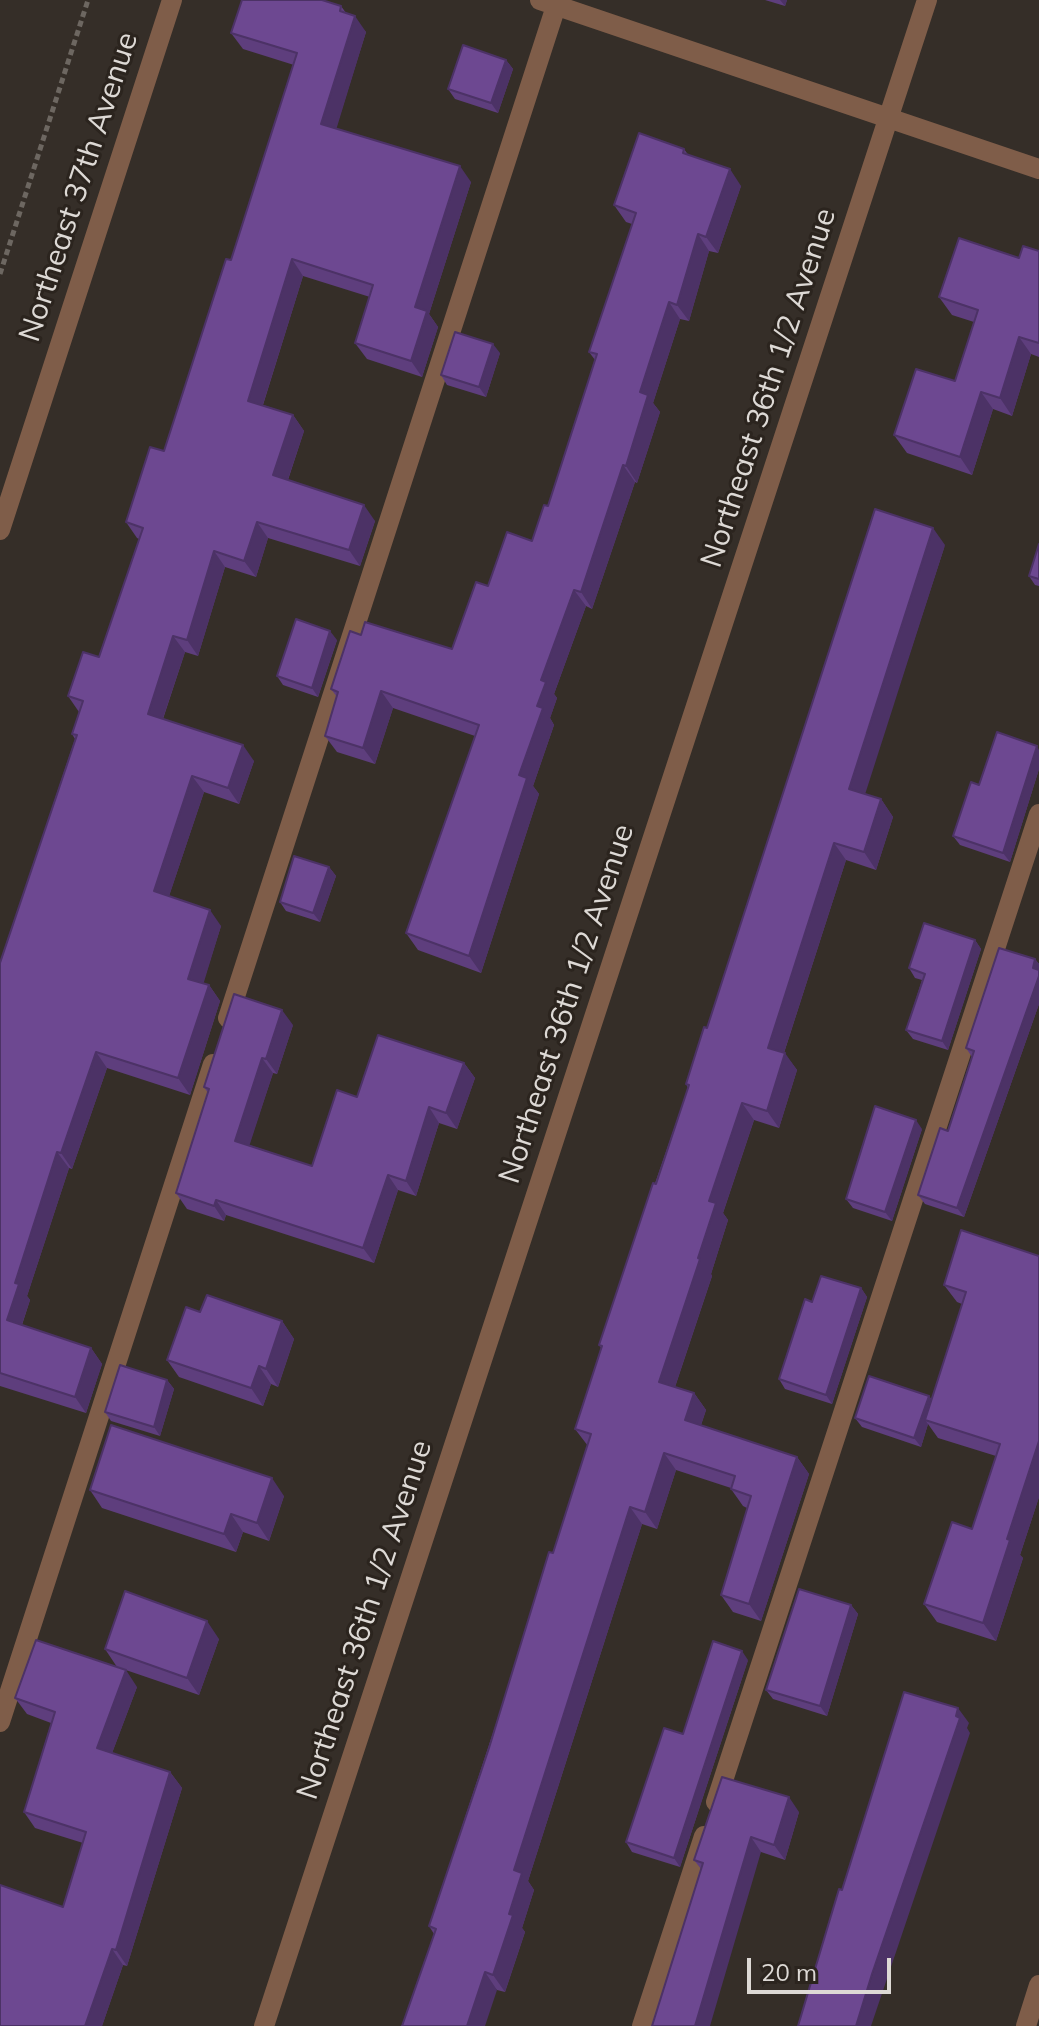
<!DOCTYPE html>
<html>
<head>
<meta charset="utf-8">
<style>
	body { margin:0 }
	#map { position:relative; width:1039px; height:2026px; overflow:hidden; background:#352e28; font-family:Mulish,sans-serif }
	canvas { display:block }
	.scale { position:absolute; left:747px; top:1958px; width:144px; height:36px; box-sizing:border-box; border:4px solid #ddd9d5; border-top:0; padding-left:10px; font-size:24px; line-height:28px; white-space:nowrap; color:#ddd9d5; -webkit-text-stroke:6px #2b241e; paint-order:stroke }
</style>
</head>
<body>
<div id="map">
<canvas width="1039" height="2026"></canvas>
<div class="scale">20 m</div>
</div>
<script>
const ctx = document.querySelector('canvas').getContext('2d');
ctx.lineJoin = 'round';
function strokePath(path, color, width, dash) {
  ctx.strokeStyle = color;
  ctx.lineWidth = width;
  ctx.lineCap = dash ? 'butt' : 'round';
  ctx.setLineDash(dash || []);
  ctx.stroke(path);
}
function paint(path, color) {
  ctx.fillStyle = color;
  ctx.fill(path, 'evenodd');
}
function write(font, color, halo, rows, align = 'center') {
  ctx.font = font + ' Mulish,sans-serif';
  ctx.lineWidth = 6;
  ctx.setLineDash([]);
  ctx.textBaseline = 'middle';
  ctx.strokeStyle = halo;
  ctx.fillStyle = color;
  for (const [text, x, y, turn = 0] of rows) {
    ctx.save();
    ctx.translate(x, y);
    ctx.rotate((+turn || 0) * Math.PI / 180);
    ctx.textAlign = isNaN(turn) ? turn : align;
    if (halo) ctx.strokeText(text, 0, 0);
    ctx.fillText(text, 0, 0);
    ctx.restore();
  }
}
const path = new Path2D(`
	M0 274 88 0`);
const minor = new Path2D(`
	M540 0 1039 169
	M0 530 172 0
	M228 1018 558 0
	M0 1722 213 1064
	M716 1802 1039 814
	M264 2026 927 0
	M642 2026 704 1836
	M1026 2026 1039 1985`);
const wall = new Path2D(`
	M765 0H787L785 6Z
	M341 6 346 13 366 32 336 128 471 182 429 314 438 327 422 377 367 359 355 343 370 297 303 276 263 405 293 415 304 431 288 480 375 521 360 566 268 538 256 577 225 567 198 656 185 652 163 719 254 761 239 804 204 792 169 896 221 926 203 983 209 985 220 1001 190 1095 107 1068 72 1169 69 1168 27 1296 30 1300 22 1325 91 1348 102 1364 86 1413 0 1386V963L75 739 72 734 79 712 68 696 99 657 139 539 137 538 126 522 164 451 231 260 294 65 243 49 231 33Z
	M506 60 513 69 498 113 455 99 448 89Z
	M684 149 689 156 741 186 718 253 709 251 689 321 680 319 653 403 660 412 637 483 635 482 592 609 586 606 554 694 557 698 550 718 554 725 533 786 539 794 481 973 418 950 406 933 475 736 393 708 375 764 337 752 325 736 337 697 331 689 361 635 452 649 488 586 532 541 548 506 595 360 589 352 632 224 626 222 614 205Z
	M1039 251V357L1031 354 1012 416 993 409 972 475 907 453 894 435 955 381 974 322 952 315 939 297 1019 258Z
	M500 353 486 397 447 385 441 375Z
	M1039 544V586L1035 585 1029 576Z
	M945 545 864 794 881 799 893 817 876 870 846 860 784 1053 797 1070 779 1128 754 1120 723 1213 728 1220 711 1274 712 1276 675 1387 694 1393 706 1410 701 1425 797 1457 809 1474 761 1621 733 1612 721 1595 747 1508 743 1506 731 1489V1488L676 1470 657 1529 642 1524 528 1881 534 1890 522 1928 525 1932 505 1992 497 1990 434 1934 429 1926 588 1446 575 1429 601 1348 599 1345 688 1088 686 1084 707 1028Z
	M337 640 318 697 283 685 277 676Z
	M1039 750V769L1010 862 960 845 953 836Z
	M329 867 336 876 320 922 286 911 280 902Z
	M975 940 981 949 948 1050 913 1039 906 1030 922 980 915 978 909 968Z
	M1035 959 1039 964V1004L964 1217 925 1204 918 1195 948 1131 972 1057 966 1048Z
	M293 1025 277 1074 273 1073 249 1145 312 1166 357 1097 464 1063 475 1078 457 1129 439 1123 416 1196 398 1190 374 1263 226 1215 224 1221 187 1209 176 1193 208 1093 204 1087Z
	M922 1129 892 1221 853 1208 846 1199Z
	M1039 1256V1497L1020 1555 1023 1558 996 1641 937 1622 924 1604 972 1529 996 1456 938 1438 928 1424 921 1447 862 1427 855 1418 929 1396 932 1400 962 1304 957 1302 944 1285Z
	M861 1288 867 1297 832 1404 785 1389 779 1379Z
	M200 1312 282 1321 294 1339 278 1387 271 1384 263 1406 179 1377 167 1360Z
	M167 1380 174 1389 160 1436 111 1421 105 1412Z
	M90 1490 284 1496 269 1541 243 1532 236 1552 102 1508Z
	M851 1605 858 1614 827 1716 773 1699 766 1690Z
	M219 1639 199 1695 117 1667 105 1649Z
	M748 1660 680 1867 632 1852 626 1842 683 1734Z
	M137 1687 112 1753 170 1772 182 1788 127 1966 123 1965 102 2026H0L63 1907 83 1843 35 1828 24 1812 51 1723 27 1714 15 1698Z
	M799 1812 785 1860 761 1852 701 1869 694 1860Z`);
const shadedWall = new Path2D(`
	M780 0H787L785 6Z
	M355 16 366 32 333 140 321 124Z
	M506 60 513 69 498 113 491 103Z
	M460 166 471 182 429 314 438 327 422 377 411 361 415 307Z
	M730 169 741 186 718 253 706 237Z
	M698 234 709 251 689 321 677 305Z
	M292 259 303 276 259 417 248 401Z
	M669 302 680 319 653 403 660 412 637 483 626 466 640 392Z
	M1019 337 1031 354 1012 416 1000 398Z
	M493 344 500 353 486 397 479 387Z
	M981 392 993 409 972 475 960 457Z
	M293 415 304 431 284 491 273 475Z
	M623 465 635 482 592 609 581 592Z
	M364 505 375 521 360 566 349 550Z
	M257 522 268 538 256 577 244 561Z
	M933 528 945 545 861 807 849 789Z
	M214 551 225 567 198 656 187 640Z
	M574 590 586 606 554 694 557 698 550 718 554 725 533 786 539 794 481 973 469 956 519 775 537 706 541 680Z
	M330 631 337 640 318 697 312 688Z
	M173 636 185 652 159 730 148 714Z
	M381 691 393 708 375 764 363 748Z
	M243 745 254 761 239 804 228 788Z
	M1037 746 1039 750V769L1010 862 1003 853Z
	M192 776 204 792 165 908 154 891Z
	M881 799 893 817 876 870 864 852Z
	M834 843 846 860 780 1065 768 1048Z
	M329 867 336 876 320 922 313 913Z
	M210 910 221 926 200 995 188 979Z
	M975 940 981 949 948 1050 942 1041Z
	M1035 959 1039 964V1004L964 1217 957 1208Z
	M209 985 220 1001 190 1095 178 1078Z
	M282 1010 293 1025 277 1074 266 1059Z
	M96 1052 107 1068 72 1169 61 1153Z
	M785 1053 797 1070 779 1128 767 1111Z
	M262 1058 273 1073 246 1156 235 1141Z
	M464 1063 475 1078 457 1129 446 1113Z
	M742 1103 754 1120 723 1213 728 1220 711 1274 712 1276 671 1399 659 1382 698 1258 709 1201Z
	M429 1107 439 1123 416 1196 406 1181Z
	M916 1120 922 1129 892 1221 885 1212Z
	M57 1152 69 1168 27 1296 30 1300 18 1336 7 1320 15 1283Z
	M388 1175 398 1190 374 1263 363 1248Z
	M216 1200 226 1215 224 1221 214 1206Z
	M861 1288 867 1297 832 1404 826 1395Z
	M282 1321 294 1339 278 1387 266 1369Z
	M91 1348 102 1364 86 1413 75 1397Z
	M259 1366 271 1384 263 1406 251 1388Z
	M167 1380 174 1389 160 1436 154 1427Z
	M694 1393 706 1410 697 1437 685 1420Z
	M929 1396 935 1405 925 1420 928 1424 921 1447 914 1438Z
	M1039 1441V1497L1020 1555 1023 1558 996 1641 983 1623 1007 1539Z
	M664 1453 676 1470 657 1529 645 1512Z
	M797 1457 809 1474 761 1621 749 1604Z
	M272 1478 284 1496 269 1541 257 1523Z
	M630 1507 642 1524 528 1881 534 1890 522 1928 525 1932 505 1992 493 1975 509 1914 514 1870Z
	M231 1514 243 1532 236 1552 224 1534Z
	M851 1605 858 1614 827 1716 820 1706Z
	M207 1621 219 1639 199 1695 187 1678Z
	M742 1651 748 1660 680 1867 674 1858Z
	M126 1670 137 1687 108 1764 97 1748Z
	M958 1708 969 1723 967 1728 970 1733 871 2026H856Z
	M170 1772 182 1788 127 1966 116 1950Z
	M789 1797 799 1812 785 1860 774 1845Z
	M751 1837 761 1852 710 2026H695Z
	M112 1949 123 1965 102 2026H85Z
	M485 1972 497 1990 485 2026H467Z`);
const building = new Path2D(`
	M242 0H322L341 6 340 11 355 16 321 124 460 166 415 307 427 311 411 361 355 343 373 285 292 259 248 401 293 415 273 475 364 505 349 550 257 522 244 561 214 551 187 640 173 636 148 714 243 745 228 788 192 776 154 891 210 910 188 979 209 985 178 1078 96 1052 61 1153 57 1152 15 1283 19 1284 7 1320 91 1348 75 1397 0 1373V963L77 735 72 734 83 701 68 696 83 652 99 657 143 528 126 522 150 447 164 451 226 259 231 260 297 53 231 33Z
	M463 45 506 60 491 103 448 89Z
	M639 133 684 149 683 153 730 169 706 237 698 234 677 305 669 302 640 392 648 395 626 466 623 465 581 592 574 590 541 680 546 682 537 706 543 708 519 775 527 778 469 956 406 933 479 725 381 691 363 748 325 736 338 692 331 689 350 631 361 635 365 622 452 649 476 582 488 586 507 532 532 541 544 505 548 506 597 354 589 352 636 213 614 205Z
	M959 238 1019 258 1023 246 1039 251V343L1019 337 1000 398 981 392 960 457 894 435 916 369 955 381 978 310 939 297Z
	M455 332 493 344 479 387 441 375Z
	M875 509 933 528 849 789 881 799 864 852 834 843 768 1048 785 1053 767 1111 742 1103 709 1201 716 1203 698 1258 700 1259 659 1382 694 1393 685 1420 797 1457 749 1604 721 1595 751 1496 731 1489 735 1476 664 1453 645 1512 630 1507 514 1870 522 1873 509 1914 513 1915 493 1975 485 1972 467 2026H402L436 1929 429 1926 489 1748 549 1552 553 1553 591 1434 575 1429 602 1346 599 1345 653 1183 656 1184 689 1085 686 1084 704 1027 707 1028Z
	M1039 544V579L1029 576Z
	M296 619 330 631 312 688 277 676Z
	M997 732 1037 746 1003 853 953 836 971 782 979 785Z
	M294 856 329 867 313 913 280 902Z
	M924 923 975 940 942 1041 906 1030 925 974 909 968Z
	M999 948 1035 959 1033 968 1039 970V976L957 1208 918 1195 940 1128 948 1131 974 1051 966 1048Z
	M234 994 282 1010 266 1059 262 1058 235 1141 312 1166 337 1090 357 1097 378 1035 464 1063 446 1113 429 1107 406 1181 388 1175 363 1248 216 1200 214 1206 176 1193 209 1089 204 1087Z
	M875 1106 916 1120 885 1212 846 1199Z
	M961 1230 1039 1256V1441L1007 1539 1010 1540 983 1623 924 1604 952 1522 972 1529 1000 1444 925 1420 966 1292 944 1285Z
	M821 1276 861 1288 826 1395 779 1379 805 1299 812 1302Z
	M207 1295 282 1321 266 1369 259 1366 251 1388 167 1360 186 1307 200 1312Z
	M120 1365 167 1380 154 1427 105 1412Z
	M869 1376 929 1396 914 1438 855 1418Z
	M111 1425 272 1478 257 1523 231 1514 224 1534 90 1490Z
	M799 1589 851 1605 820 1706 766 1690Z
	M125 1591 207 1621 187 1678 105 1649Z
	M36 1640 126 1670 97 1748 170 1772 116 1950 112 1949 85 2026H0V1885L63 1907 86 1832 24 1812 55 1712 15 1698Z
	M713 1641 742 1651 674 1858 626 1842 664 1728 683 1734Z
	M904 1692 958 1708 956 1716 960 1718 872 1974 856 2026H798L839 1889 842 1890Z
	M722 1777 789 1797 774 1845 751 1837 695 2026H652L703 1863 694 1860Z`);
const streetNames = [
	["Northeast 37th Avenue",79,187,-72],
	["Northeast 36th 1/2 Avenue",769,388,-72],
	["Northeast 36th 1/2 Avenue",567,1004,-72],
	["Northeast 36th 1/2 Avenue",365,1620,-72]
];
strokePath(path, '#6d6761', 5, [6, 4]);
strokePath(minor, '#7f5d49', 20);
paint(wall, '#5e3e7d');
paint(shadedWall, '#4c3266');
paint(building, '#6d4891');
strokePath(building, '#4c3266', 2);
write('30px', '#ddd9d5', '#2b241e', streetNames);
</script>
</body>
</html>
